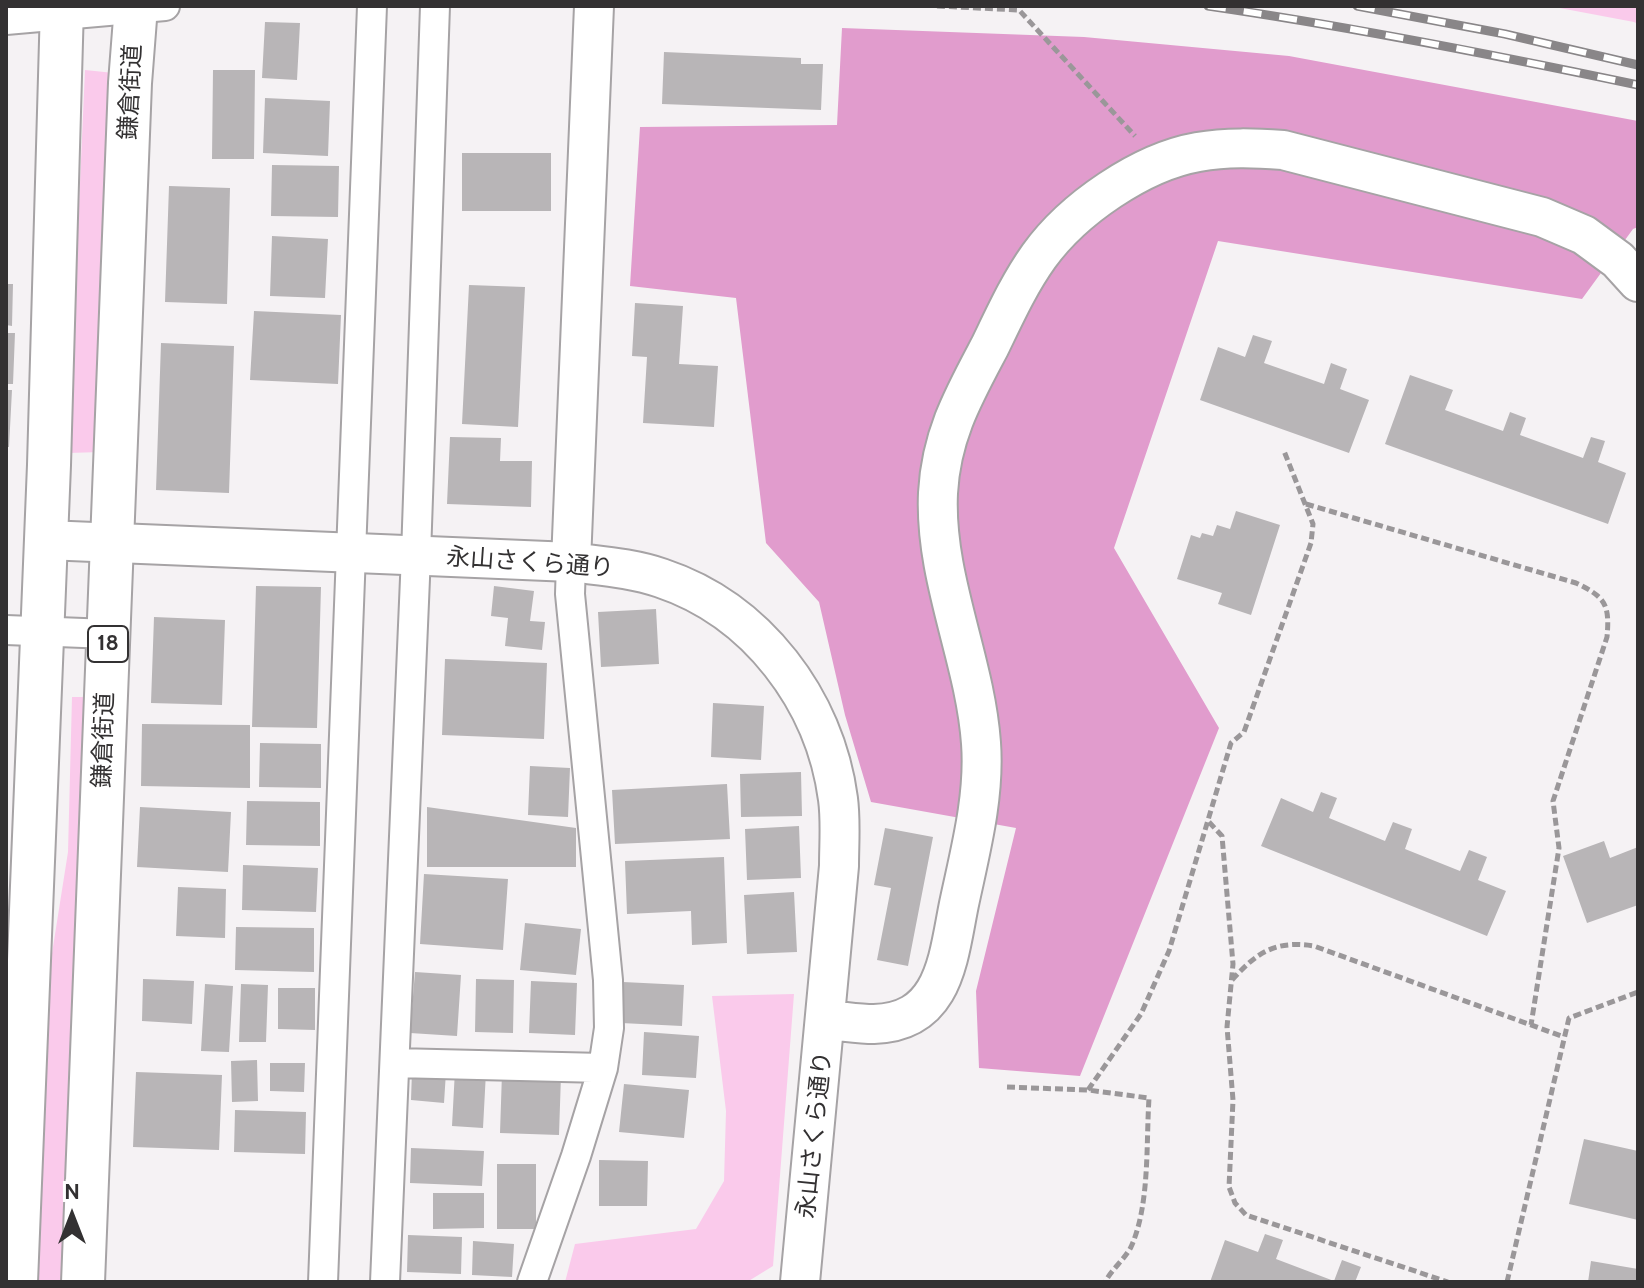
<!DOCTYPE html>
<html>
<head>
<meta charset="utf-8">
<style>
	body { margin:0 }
	#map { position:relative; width:1644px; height:1288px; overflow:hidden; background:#f5f2f4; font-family:Cabin,sans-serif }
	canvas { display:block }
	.frame { position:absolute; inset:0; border:8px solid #333132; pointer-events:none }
	.north { position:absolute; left:32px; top:1176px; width:80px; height:80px; -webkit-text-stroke:6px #fff; paint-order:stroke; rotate:0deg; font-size:22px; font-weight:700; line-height:32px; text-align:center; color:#333132 }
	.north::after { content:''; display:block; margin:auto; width:28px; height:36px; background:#333132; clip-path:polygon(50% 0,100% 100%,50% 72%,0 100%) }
</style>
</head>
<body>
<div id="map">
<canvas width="1644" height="1288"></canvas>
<div class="frame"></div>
<div class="north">N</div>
</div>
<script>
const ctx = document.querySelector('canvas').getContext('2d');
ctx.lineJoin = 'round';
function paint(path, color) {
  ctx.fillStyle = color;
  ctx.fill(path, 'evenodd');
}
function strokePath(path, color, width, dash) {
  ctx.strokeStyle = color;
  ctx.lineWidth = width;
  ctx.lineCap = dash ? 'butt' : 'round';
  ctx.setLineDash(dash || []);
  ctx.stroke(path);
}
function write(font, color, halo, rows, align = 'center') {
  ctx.font = font + ' Cabin,"Noto Sans JP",sans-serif';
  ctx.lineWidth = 8;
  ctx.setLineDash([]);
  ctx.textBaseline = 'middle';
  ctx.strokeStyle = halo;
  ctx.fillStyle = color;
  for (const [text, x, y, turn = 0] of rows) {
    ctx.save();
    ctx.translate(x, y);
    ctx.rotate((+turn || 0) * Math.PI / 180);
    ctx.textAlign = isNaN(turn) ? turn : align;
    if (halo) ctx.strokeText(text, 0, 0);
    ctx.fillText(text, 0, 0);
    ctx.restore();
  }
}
const green = new Path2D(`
	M1549 6H1638V24L1634 22Z
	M85 70 114 73 101 452 68 453Z
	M72 697H89L67 1282H33L44 1004 68 852Z
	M794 994 773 1266 747 1282H565L575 1244 696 1229 724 1181 726 1111 712 996Z`);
const forest = new Path2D(`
	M842 28 1084 37 1289 56 1638 121V227L1633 229 1582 299 1218 241 1114 548 1219 728 1080 1076 979 1068 976 991 1016 828 871 802 845 715 819 602 766 543 736 298 630 286 640 127 837 125Z`);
const building = new Path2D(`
	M265 22 300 23 297 80 262 78Z
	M664 52 801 58V64H823L821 110 662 104Z
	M213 70H255L254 159H212Z
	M265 98 330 101 328 156 263 153Z
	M462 153H551V211H462Z
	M272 165 339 166 338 217 271 216Z
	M169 186 230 188 227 304 165 302Z
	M272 236 328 239 325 298 270 296Z
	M6 284H13L12 326 6 325Z
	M469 285 525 287 518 427 462 424Z
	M635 303 683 306 679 364 718 366 714 427 643 423 647 357 632 356Z
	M254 311 341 315 338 384 250 380Z
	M6 333H15L13 384H6Z
	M1253 335 1272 341 1264 363 1324 384 1331 363 1347 369 1340 389 1369 400 1349 453 1200 400 1218 347 1245 357Z
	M161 343 234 346 229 493 156 490Z
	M1410 375 1453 390 1445 410 1503 431 1510 412 1526 418 1520 435 1583 458 1591 437 1605 441 1598 462 1626 473 1608 524 1385 444Z
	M6 390H12L9 447H6Z
	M450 437 501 438 500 461H532L531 507 447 504Z
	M1236 511 1280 525 1251 615 1218 604 1222 593 1177 579 1191 535 1200 538 1202 533 1213 536 1217 525 1230 529Z
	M256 586 321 587 317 728 252 727Z
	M494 586 534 591 530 621 545 622 542 650 505 646 508 618 491 616Z
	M656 609 659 664 601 667 598 612Z
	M154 617 225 620 222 705 151 703Z
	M445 659 547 663 544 739 442 735Z
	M713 703 764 706 761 760 711 757Z
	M142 724 250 725V788L141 786Z
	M260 743 321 744V788L259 787Z
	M530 766 570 768 568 817 528 815Z
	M801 772 802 816 741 817 740 774Z
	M727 784 730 839 615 844 612 790Z
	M1321 792 1337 798 1329 818 1385 841 1393 822 1412 829 1405 849 1460 871 1469 850 1487 857 1478 880 1506 891 1487 936 1261 846 1281 798 1313 812Z
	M247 801 320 802V846L246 845Z
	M140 807 231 812 228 872 137 867Z
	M427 807 576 828V867H427Z
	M799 826 801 878 747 880 745 829Z
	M885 828 933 837 908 966 877 960 891 888 874 885Z
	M1604 841 1610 858 1638 847V905L1587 923 1563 856Z
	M724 857 727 943 692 945 691 911 627 914 625 861Z
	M243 865 318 868 316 912 242 910Z
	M424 874 508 879 503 950 420 944Z
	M178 887 226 889 225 938 176 936Z
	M794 892 797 952 747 954 744 895Z
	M525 923 581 929 576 975 520 970Z
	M236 927 314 928V972L235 970Z
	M415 972 461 975 457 1036 410 1033Z
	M143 979 194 981 192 1024 142 1021Z
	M476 979 514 980 513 1033 475 1032Z
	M531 981 577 983 575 1035 529 1033Z
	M623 982 684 985 682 1026 621 1023Z
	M205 984 233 986 229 1052 201 1051Z
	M241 984 268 985 266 1042H239Z
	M278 988H315V1030L278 1029Z
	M644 1032 699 1036 696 1078 642 1075Z
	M257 1060 258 1101 232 1102 231 1061Z
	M270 1063H305L304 1092 270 1091Z
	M455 1070 486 1072 483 1128 452 1126Z
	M412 1071 446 1072 444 1103 411 1100Z
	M136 1072 222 1075 219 1150 133 1147Z
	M502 1073 561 1075 559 1135 500 1133Z
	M624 1084 689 1090 684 1138 619 1132Z
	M235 1110 306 1112 305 1154 234 1152Z
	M1584 1139 1638 1151V1220L1569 1204Z
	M411 1148 484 1151 482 1186 410 1183Z
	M599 1160 648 1161 647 1206H599Z
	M497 1164H536V1229H497Z
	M433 1193H484V1228L433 1229Z
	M1265 1234 1283 1240 1276 1259 1334 1281 1342 1260 1361 1267 1355 1282H1210L1225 1240 1258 1252Z
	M408 1235 462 1237 461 1274 407 1272Z
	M473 1241 514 1244 512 1277 472 1275Z
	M1591 1261 1638 1269V1282H1588Z`);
const path = new Path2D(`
	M937 6 1019 10 1135 136
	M1306 504 1576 583C1605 597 1610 604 1607 637L1553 801 1559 848 1531 1025
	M1209 822 1222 836 1233 964 1227 1027 1233 1100 1229 1187 1235 1203 1246 1215 1448 1282
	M1232 980C1257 952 1276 940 1314 946L1564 1037
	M1007 1087 1088 1090 1149 1098C1146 1144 1150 1205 1131 1247 1124 1260 1112 1269 1105 1282
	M1088 1090 1141 1014 1169 951 1231 743 1244 732 1311 543 1313 524 1284 451
	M1507 1282 1569 1018 1638 992`);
const street = new Path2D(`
	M6 20 165 6
	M6 630 109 634
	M395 1063 603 1068
	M323 1282 372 6
	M385 1282 416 555 435 6
	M532 1282 576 1156 603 1068 609 1028 608 980 570 594 571 562`);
const secondary = new Path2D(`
	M46 540 571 562C601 566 632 568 661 578 757 610 825 700 838 799 841 821 839 844 839 866L800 1282
	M571 562 594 6
	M826 1020C842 1021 858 1024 874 1024 945 1022 948 958 959 904 970 852 985 797 981 743 975 659 934 578 938 493 941 435 964 395 990 346 1005 315 1019 284 1039 256 1073 209 1141 162 1198 152 1227 147 1254 148 1283 150L1542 217 1584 235 1618 260 1638 282`);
const primary = new Path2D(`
	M16 1282 49 465 62 6
	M83 1282 130 83 136 6`);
const rail = new Path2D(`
	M1208 6C1353 27 1495 55 1638 85
	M1357 6 1505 34 1638 65`);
const shields = [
	[108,644,40]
];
const shieldNames = [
	["18",108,644]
];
const streetNames = [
	["鎌倉街道",131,92,-87],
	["永山さくら通り",530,563,4],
	["鎌倉街道",104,740,-88],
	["永山さくら通り",815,1135,-84]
];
paint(green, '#facaeb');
paint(forest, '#e19ccd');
paint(building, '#b8b5b7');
strokePath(street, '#a6a3a5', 32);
strokePath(secondary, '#a6a3a5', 42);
strokePath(primary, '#a6a3a5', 46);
strokePath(path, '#9a9799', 5, [8, 4]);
strokePath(street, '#fff', 28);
strokePath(secondary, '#fff', 38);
strokePath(primary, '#fff', 42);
strokePath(rail, '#898688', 9);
strokePath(rail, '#fff', 6, [18]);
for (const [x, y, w] of shields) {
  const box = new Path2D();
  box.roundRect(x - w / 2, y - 18, w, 36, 6);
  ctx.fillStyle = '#fff';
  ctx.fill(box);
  strokePath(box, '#333132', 2);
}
write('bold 22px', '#333132', null, shieldNames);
write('24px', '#333132', '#fff', streetNames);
</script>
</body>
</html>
